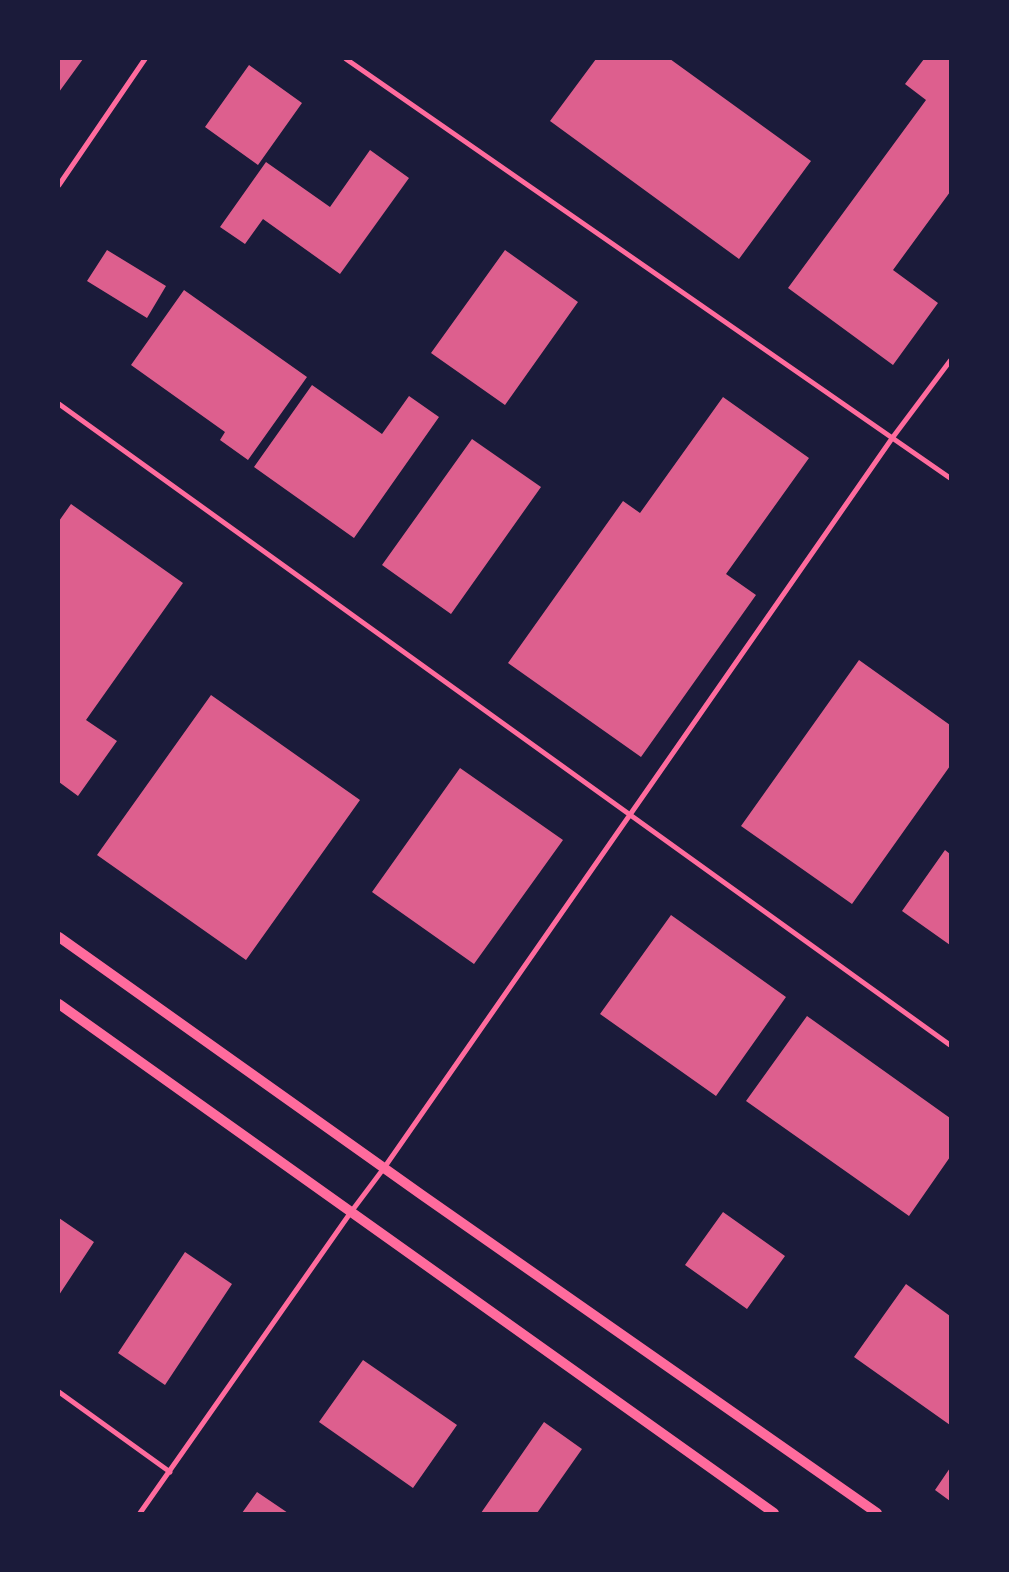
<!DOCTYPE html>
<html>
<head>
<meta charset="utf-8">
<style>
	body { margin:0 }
	#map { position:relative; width:1009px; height:1572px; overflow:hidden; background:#1b1b3a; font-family:"Roboto Condensed",sans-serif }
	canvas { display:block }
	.frame { position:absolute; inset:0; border:60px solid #1b1b3a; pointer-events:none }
</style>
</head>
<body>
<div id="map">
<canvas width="1009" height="1572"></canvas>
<div class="frame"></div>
</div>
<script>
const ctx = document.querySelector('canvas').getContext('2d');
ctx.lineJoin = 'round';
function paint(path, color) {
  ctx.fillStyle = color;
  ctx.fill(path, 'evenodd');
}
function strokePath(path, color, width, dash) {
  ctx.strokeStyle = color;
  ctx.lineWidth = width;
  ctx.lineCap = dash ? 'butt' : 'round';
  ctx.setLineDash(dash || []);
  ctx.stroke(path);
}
const building = new Path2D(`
	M59 59H83L59 92Z
	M596 59H670L811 161 739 259 550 121Z
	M924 59H950V192L893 270 938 303 893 365 788 288 926 100 905 84Z
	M249 65 302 103 258 165 205 127Z
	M370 150 409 178 340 274 263 219 245 244 220 227 266 162 330 207Z
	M107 250 166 286 147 318 87 281Z
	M505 250 578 302 505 405 431 353Z
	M184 290 307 377 248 460 220 440 225 432 131 365Z
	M312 385 382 434 409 396 439 417 354 538 254 467Z
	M723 397 809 458 726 574 756 595 641 757 508 663 623 501 640 513Z
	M472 439 541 487 451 614 382 565Z
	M71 504 183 583 86 720 117 741 78 796 59 782V521Z
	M859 660 950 725V766L852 904 741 826Z
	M211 695 360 800 246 960 97 855Z
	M460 768 563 840 474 964 372 892Z
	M945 850 950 854V945L902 911Z
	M671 915 786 997 716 1096 600 1014Z
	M807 1016 950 1118V1157L909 1216 746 1101Z
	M723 1212 785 1256 747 1309 685 1265Z
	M59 1218 94 1242 59 1295Z
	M185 1252 232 1284 165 1385 118 1353Z
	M906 1284 950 1316V1425L854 1357Z
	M363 1360 457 1425 413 1488 319 1422Z
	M544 1422 582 1449 537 1513H481Z
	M950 1468V1501L935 1490Z
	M257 1492 288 1513H242Z`);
const minor = new Path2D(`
	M346 59 950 478
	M59 185 145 59
	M59 404 950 1045
	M59 1392 170 1472
	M140 1513 351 1212 384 1168 893 437 950 361`);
const secondary = new Path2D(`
	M59 937 422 1195 877 1513
	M59 1004 774 1513`);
paint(building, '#dd5f8e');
strokePath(minor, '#ff6b9d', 5);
strokePath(secondary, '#ff6b9d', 10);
</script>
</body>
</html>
